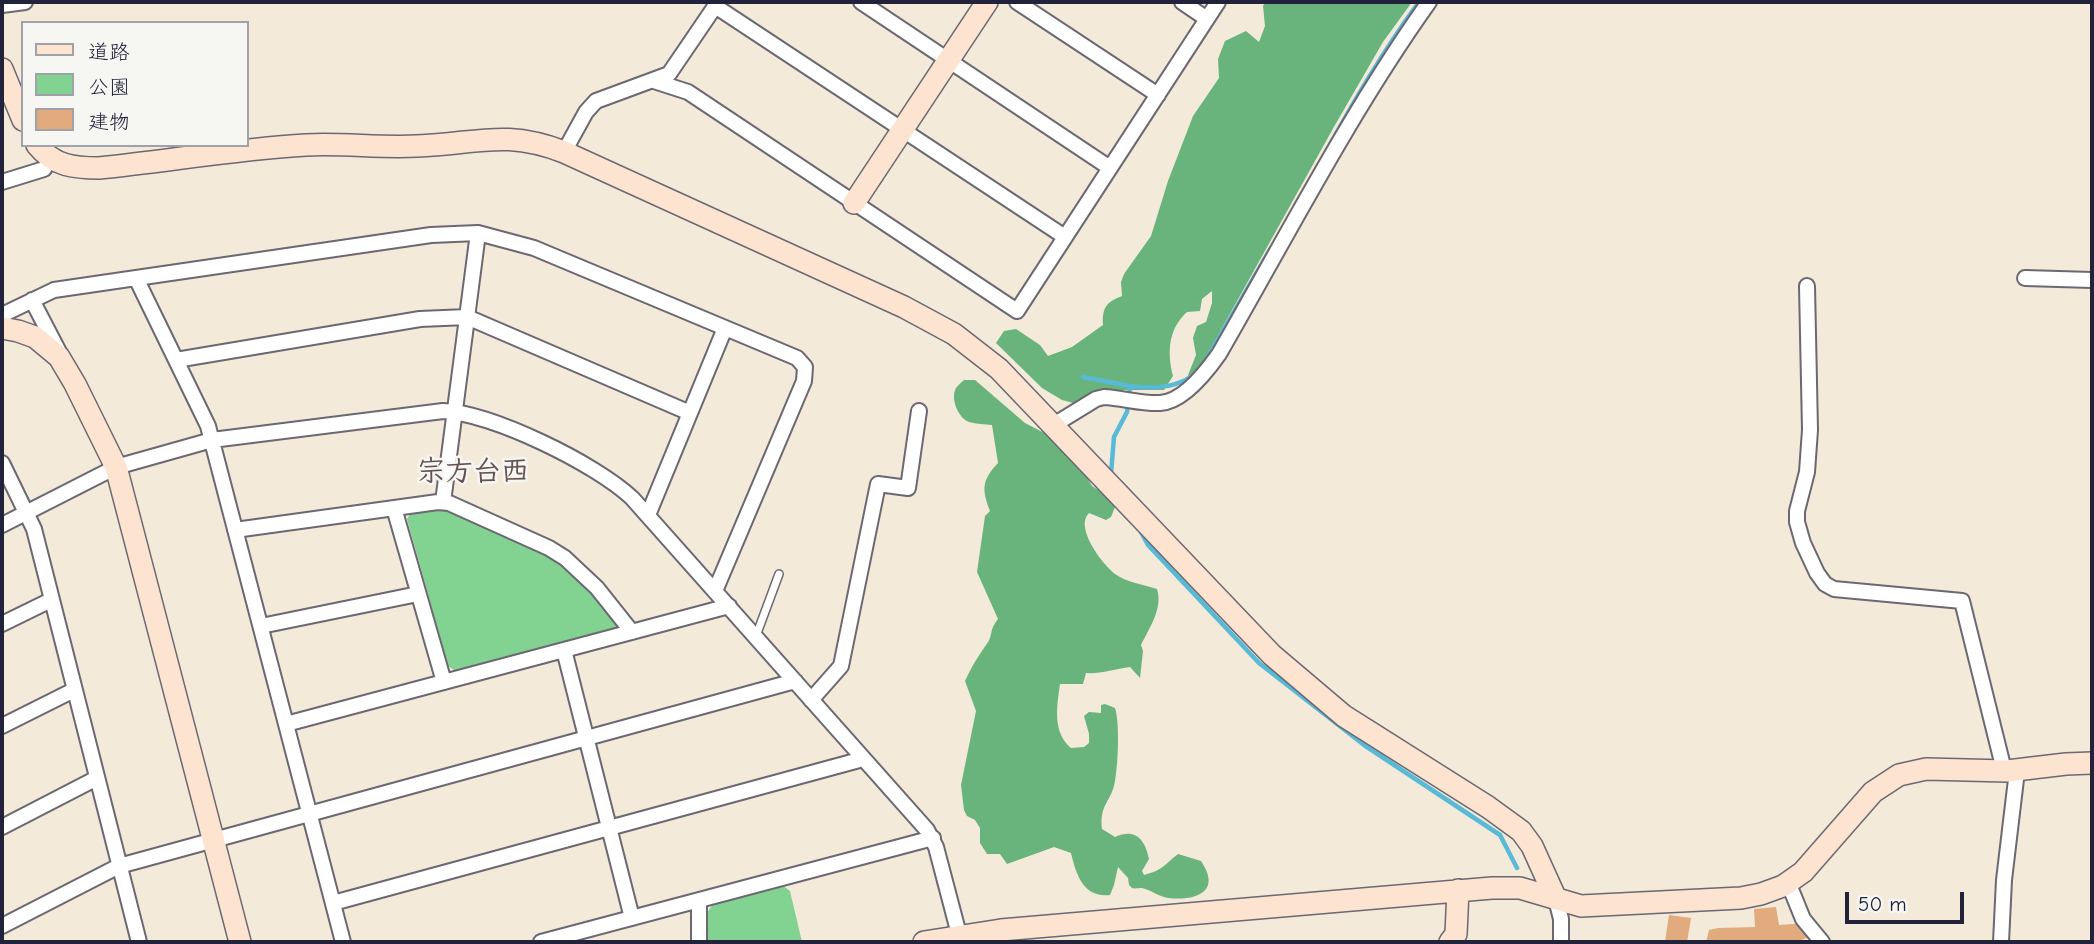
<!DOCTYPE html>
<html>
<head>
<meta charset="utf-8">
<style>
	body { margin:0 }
	#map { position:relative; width:2094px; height:944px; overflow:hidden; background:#f3ead9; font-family:"Comic Neue","Klee One",sans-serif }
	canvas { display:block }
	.frame { position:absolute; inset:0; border:4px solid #22223b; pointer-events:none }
	.legend { position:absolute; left:21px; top:21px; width:228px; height:126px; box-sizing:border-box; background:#f6f6f2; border:2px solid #a1a1a9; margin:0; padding:9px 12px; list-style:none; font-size:21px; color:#22223b }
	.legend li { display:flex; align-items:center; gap:14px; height:35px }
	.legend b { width:35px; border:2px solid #a1a1a9 }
	.scale { position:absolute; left:1845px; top:892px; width:119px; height:32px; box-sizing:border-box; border:4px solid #22223b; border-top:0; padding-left:9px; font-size:21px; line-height:24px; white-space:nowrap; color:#22223b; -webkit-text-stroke:5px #f6f6f2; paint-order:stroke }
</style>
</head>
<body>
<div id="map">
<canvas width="2094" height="944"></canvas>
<div class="frame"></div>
<ul class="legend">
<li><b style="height:9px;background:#fde4d1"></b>道路</li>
<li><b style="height:19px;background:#82d292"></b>公園</li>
<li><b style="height:19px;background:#e1ab7d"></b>建物</li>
</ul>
<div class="scale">50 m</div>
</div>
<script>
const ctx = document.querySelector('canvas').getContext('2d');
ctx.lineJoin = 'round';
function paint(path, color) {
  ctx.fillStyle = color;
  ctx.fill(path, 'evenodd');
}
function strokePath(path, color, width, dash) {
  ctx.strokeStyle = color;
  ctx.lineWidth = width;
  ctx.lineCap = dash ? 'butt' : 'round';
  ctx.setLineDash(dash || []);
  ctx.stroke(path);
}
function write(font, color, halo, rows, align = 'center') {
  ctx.font = font + ' "Comic Neue","Klee One",sans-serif';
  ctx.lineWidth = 5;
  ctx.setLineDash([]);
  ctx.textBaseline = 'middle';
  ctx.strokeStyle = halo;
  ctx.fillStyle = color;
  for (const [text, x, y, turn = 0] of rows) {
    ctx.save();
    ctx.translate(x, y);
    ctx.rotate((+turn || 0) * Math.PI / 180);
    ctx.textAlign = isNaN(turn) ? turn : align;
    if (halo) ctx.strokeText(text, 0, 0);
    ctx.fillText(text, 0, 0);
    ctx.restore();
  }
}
const green = new Path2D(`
	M437 509 453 511 542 550 574 572 619 624 616 630 456 671 448 666 407 519 410 514Z
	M782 885 790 891 802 942H707V913L713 904Z`);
const forest = new Path2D(`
	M1265 2H1412L1383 42 1335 125 1197 373 1189 379 1188 375 1196 355 1193 338 1197 326 1206 322 1212 303V291L1202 299 1200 311 1187 312C1168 329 1167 353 1173 376L1164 390H1107L1077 404 1062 400 1042 388 996 343 1004 331 1016 329 1040 345 1048 356 1072 347 1103 325C1102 308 1106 302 1122 296L1121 282 1124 274 1151 236 1168 181 1193 116 1219 78 1218 59 1225 41 1246 31 1259 42 1265 26 1263 6Z
	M964 380H975L1025 423 1052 437 1083 470 1092 486 1117 502 1111 517 1106 520 1089 513C1074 527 1102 564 1115 574 1126 582 1144 585 1157 589 1163 608 1150 627 1141 645L1143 651 1140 678 1130 667C1115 669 1100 674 1086 673L1083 684H1060C1057 706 1052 732 1071 748L1084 747 1089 743V734L1084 716 1089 712 1101 713V705L1105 704 1115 708C1120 723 1118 765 1115 781 1112 801 1099 804 1102 829L1115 837C1135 828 1145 839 1149 859L1142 871 1144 875C1163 870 1164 865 1178 854L1201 861C1222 892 1196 901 1168 898 1160 897 1151 890 1142 888 1139 888 1135 889 1132 888L1129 885 1128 878 1118 867 1114 885 1110 895C1083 898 1076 874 1071 853L1054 847 1007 864 1000 854H987L980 843V828L975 820 967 816 964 810 961 785 976 711 965 681C972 666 977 658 986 645 993 637 989 629 998 619L977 572 985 516 990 511C982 490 981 481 998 463L992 425C985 424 976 424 969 422 958 418 950 398 956 388 958 385 961 383 964 380Z`);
const stream = new Path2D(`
	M1322 159C1352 105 1382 52 1419 2
	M1205 362 1271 248
	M1083 377 1130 386 1127 412 1114 437 1111 474
	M1130 386C1151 389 1177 388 1195 374
	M1141 532 1148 545 1259 663 1364 745 1500 835 1517 868`);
const building = new Path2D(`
	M1776 907 1779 925 1808 923 1807 938 1801 940V942H1706L1709 930 1718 928 1755 927 1754 909Z
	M1669 915 1691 918 1687 942H1665Z`);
const lane = new Path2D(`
	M756 636 779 574`);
const street = new Path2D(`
	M861 2 1110 168
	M1017 2 1158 95
	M1182 2 1207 19
	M2 5 25 2
	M715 6 1065 237
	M654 81 688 92 1017 311 1218 2
	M564 152 586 112 596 101 669 74 718 2
	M2 182 44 169 50 159
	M136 278 208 426 343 942
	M2025 278 2092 280
	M1807 286 1810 430 1807 472 1797 511V522L1803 543 1817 573 1825 584 1834 589 1962 601 2002 762
	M32 300 59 352
	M2 315 54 290 431 235 478 233 534 248 797 358 805 367 804 381 715 591
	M176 360 420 319 467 317 690 413
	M1052 426 1096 399 1104 397C1123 398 1142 404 1160 403 1183 402 1207 371 1219 354 1287 236 1350 113 1429 2
	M2 463 34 529 139 942
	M443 502 478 233
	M394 508 444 682
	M648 515 725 328
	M2 525 116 467 212 440 443 411C492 413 596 464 632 498L927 830 936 847 961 942
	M235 530 438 502 449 503 549 548 565 558 597 588 632 632
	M2 624 51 600
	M261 626 418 594
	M564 650 632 918
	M811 700 841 666 878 484 908 488 919 411
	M286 724 729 606
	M2 726 74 690
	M2 827 97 778
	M1788 882 1803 919 1822 942
	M1556 899 1561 919V942
	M333 903 863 759
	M2 926 119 866 795 681
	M541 942 933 838
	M699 942V900
	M2001 942 2004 880 2017 771`);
const secondary = new Path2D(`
	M2 69 23 120
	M37 145C54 166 74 168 99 168 168 161 236 149 306 145 343 143 380 148 417 146 477 144 504 129 564 152L904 307 954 334 999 369 1272 655 1344 716 1488 807 1521 831 1532 846 1556 899
	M854 203 987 2
	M2 328 18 331 35 337 59 357 75 384 116 467 240 942
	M924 942 1001 930 1492 888H1520L1581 906 1741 898 1761 894 1783 886 1803 872 1873 792 1899 775 1926 769 2007 771 2066 764 2092 763
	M1450 942 1456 934 1458 890`);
const neighbourhoodNames = [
	["宗方台西",473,472]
];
paint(green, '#82d292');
paint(forest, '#69b47c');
strokePath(stream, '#58bad6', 4.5);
paint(building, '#e1ab7d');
strokePath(lane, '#6b6872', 10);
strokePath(street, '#6b6872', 18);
strokePath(secondary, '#6b6872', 24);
strokePath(lane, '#fff', 7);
strokePath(street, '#fff', 14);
strokePath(secondary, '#fde4d1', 21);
write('bold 28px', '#655252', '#f6f6f2', neighbourhoodNames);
</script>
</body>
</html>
